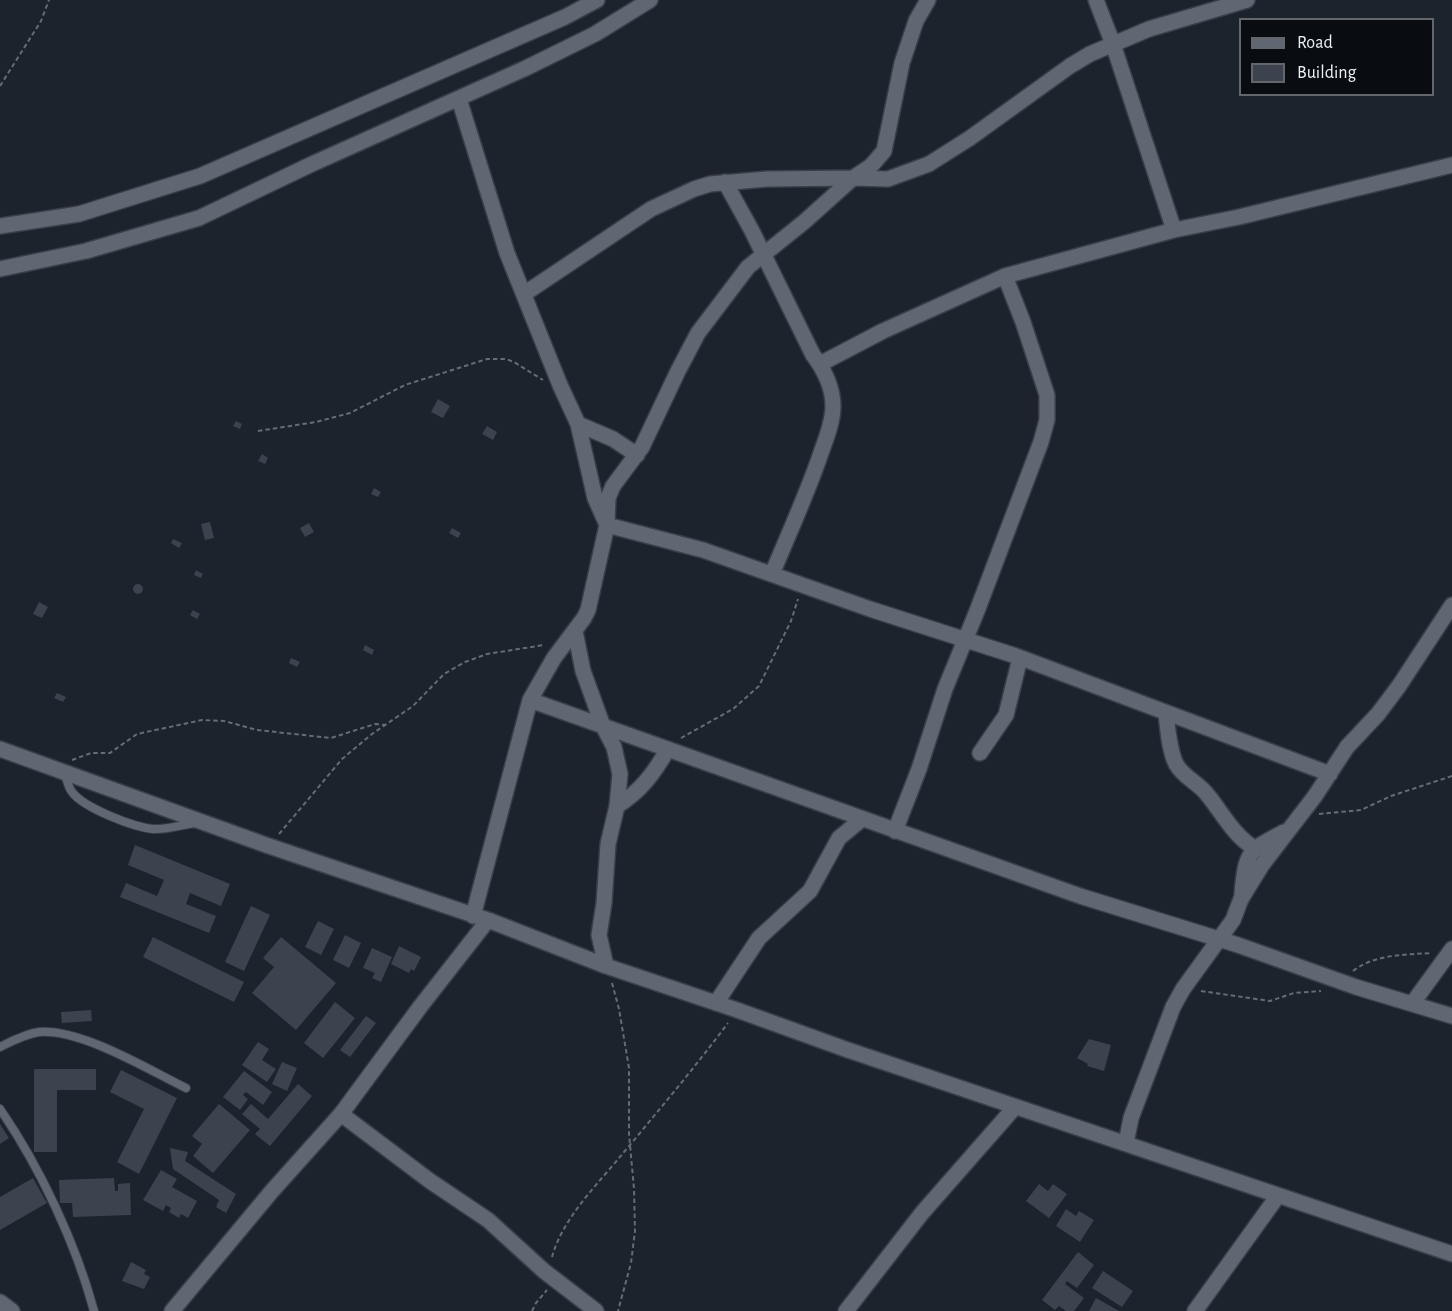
<!DOCTYPE html>
<html>
<head>
<meta charset="utf-8">
<style>
	body { margin:0 }
	#map { position:relative; width:1452px; height:1311px; overflow:hidden; background:#1c232c; font-family:"Alegreya Sans",sans-serif }
	canvas { display:block }
	.legend { position:absolute; left:1239px; top:18px; width:195px; height:78px; box-sizing:border-box; background:#090c10; border:2px solid #63676c; margin:0; padding:8px 10px; list-style:none; font-size:18px; color:#ebf0f7 }
	.legend li { display:flex; align-items:center; gap:12px; height:30px }
	.legend b { width:30px; border:2px solid #63676c }
</style>
</head>
<body>
<div id="map">
<canvas width="1452" height="1311"></canvas>
<ul class="legend">
<li><b style="height:8px;background:#5f6772"></b>Road</li>
<li><b style="height:16px;background:#3c434e"></b>Building</li>
</ul>
</div>
<script>
const ctx = document.querySelector('canvas').getContext('2d');
ctx.lineJoin = 'round';
function paint(path, color) {
  ctx.fillStyle = color;
  ctx.fill(path, 'evenodd');
}
function strokePath(path, color, width, dash) {
  ctx.strokeStyle = color;
  ctx.lineWidth = width;
  ctx.lineCap = dash ? 'butt' : 'round';
  ctx.setLineDash(dash || []);
  ctx.stroke(path);
}
const building = new Path2D(`
	M438 399 450 406 443 418 431 412Z
	M236 421 242 424 240 429 233 426Z
	M487 426 497 432 493 440 482 434Z
	M262 454 268 458 265 464 258 461Z
	M374 488 381 492 378 497 371 494Z
	M210 522 214 538 205 540 201 524Z
	M309 523 314 532 305 537 300 528Z
	M452 528 461 533 458 538 449 533Z
	M173 539 182 543 179 548 171 543Z
	M196 570 203 574 201 578 194 575Z
	M133 589a5 5 0 1 1 10 0a5 5 0 1 1-10 0Z
	M39 602 48 607 42 618 33 614Z
	M193 610 200 614 197 619 190 615Z
	M365 645 374 650 372 655 363 650Z
	M291 658 300 662 297 667 289 663Z
	M57 693 66 697 63 702 54 698Z
	M135 845 230 884 221 906 190 893 186 904 216 916 209 933 120 897 126 883 157 896 164 880 128 865Z
	M251 906 270 915 244 971 225 962Z
	M318 921 334 929 321 955 305 947Z
	M345 935 361 943 349 968 333 960Z
	M153 937 244 982 234 1002 143 957Z
	M281 937 336 983 296 1030 252 993 274 967 263 958Z
	M399 946 421 957 414 971 411 969 409 973 391 964Z
	M372 948 392 957 381 982 372 978 375 973 363 968Z
	M335 1002 355 1018 323 1058 304 1043Z
	M91 1010 92 1021 62 1023 61 1012Z
	M366 1016 376 1023 350 1057 340 1050Z
	M1089 1039 1111 1045 1104 1071 1087 1066 1088 1064 1077 1058Z
	M258 1042 269 1049 262 1060 276 1069 267 1082 242 1065Z
	M282 1062 297 1068 287 1091 272 1084Z
	M34 1069H96V1090H57V1152H34Z
	M121 1070 177 1098 139 1174 117 1162 144 1109 110 1092Z
	M244 1071 272 1092 263 1105 246 1092 243 1095 248 1099 240 1110 223 1097Z
	M298 1084 312 1096 270 1146 255 1134 260 1129 242 1114 251 1104 268 1119Z
	M219 1104 250 1130 213 1173 193 1156 202 1144 192 1136Z
	M0 1124 9 1138 0 1144Z
	M170 1148 188 1152 185 1161 236 1194 226 1213 216 1207 219 1200 173 1169Z
	M161 1170 177 1179 172 1187 197 1201 188 1218 181 1214 179 1218 169 1212 171 1208 166 1205 163 1211 143 1200Z
	M33 1178 47 1203 0 1230V1197Z
	M114 1178 115 1191H118V1184L130 1183 131 1215 73 1217 72 1203H60L59 1180Z
	M1039 1184 1048 1191 1053 1184 1067 1194 1049 1218 1026 1201Z
	M1066 1209 1076 1216 1079 1211 1094 1220 1080 1242 1056 1226Z
	M1078 1252 1094 1265 1077 1288 1067 1281 1065 1284 1084 1298 1074 1311H1066L1059 1306 1055 1310 1042 1300Z
	M131 1262 146 1270 144 1274 150 1277 144 1289 122 1281Z
	M1103 1271 1133 1291 1122 1307 1092 1288Z
	M1096 1298 1119 1311H1089Z`);
const path = new Path2D(`
	M0 86 41 21 49 0
	M258 431 316 422 350 413 405 385 487 359H506L514 362 543 380
	M681 738 733 709 759 686 791 621 798 599
	M72 760 91 753H110L137 734 202 720 224 721 257 730 331 738 375 724 386 725
	M1319 814 1361 810 1391 796 1452 776
	M279 834 342 759 372 734 413 706 444 674 465 662 487 654 544 645
	M1353 971C1375 954 1404 955 1431 953
	M612 983 619 1009 629 1068V1134L634 1189 635 1231 631 1263 618 1311
	M1201 991 1270 1001 1294 993 1321 991
	M552 1257C563 1217 599 1183 624 1152 660 1109 695 1067 728 1023
	M532 1311 536 1303 547 1290`);
const lane = new Path2D(`
	M65 774C67 780 68 787 72 792 84 808 133 827 153 829 166 830 181 825 195 823
	M0 1047C12 1041 25 1034 39 1032 82 1029 147 1069 186 1088
	M0 1109C40 1167 76 1244 94 1311`);
const street = new Path2D(`
	M1096 0 1113 44 1174 230
	M459 99 507 253 560 385 578 424 595 498 607 525 703 550 870 609 1016 656 1330 774
	M725 182 752 231 813 355C824 369 833 388 833 406 833 421 827 436 822 450 808 492 789 533 772 574
	M0 226 79 214 200 176 565 17 597 0
	M0 269 86 251 199 218 312 164 526 68 595 34 650 0
	M524 294 651 209 694 189 710 184 767 179 853 178 871 166 884 151 902 63 916 21 928 0
	M820 364 883 331 1005 276 1174 230 1239 217 1452 165
	M578 424 613 439 637 455
	M575 631 583 671 603 726 614 747 620 774 617 806 608 844 604 903 599 935 606 966
	M530 700 1080 896 1238 945 1356 987 1452 1016
	M1166 714C1168 730 1169 749 1176 764 1183 777 1197 782 1206 793 1222 812 1232 834 1254 848
	M0 749 266 845 488 920 606 966 737 1010 845 1049 1452 1254
	M980 753 1006 715 1020 658
	M617 806C641 791 654 773 668 749
	M895 831 919 769 945 689 977 611 1041 442 1047 420V395L1023 322 1005 276
	M1242 893C1246 851 1248 851 1284 832
	M473 916 530 700 554 658 584 618 588 610 607 525 608 498 613 486 642 447 678 371 698 333 748 267 804 222 853 178 888 179 929 164 970 138 1070 66 1090 54 1149 29 1247 0
	M716 1003 759 938 810 891 839 838 862 819
	M1412 1004 1452 949
	M341 1114 430 1181 488 1220 544 1271 596 1311
	M1126 1143 1131 1118 1173 1007 1183 989 1233 920 1241 899 1262 865 1315 796 1347 747 1378 714 1399 686 1452 605
	M0 1302 12 1311
	M172 1311 272 1191 341 1114 420 1007 488 920
	M846 1311 922 1213 1015 1107
	M1195 1311 1277 1197`);
paint(building, '#3c434e');
strokePath(lane, '#393e47', 10);
strokePath(street, '#393e47', 18);
strokePath(path, '#666c75', 2, [4.5, 3]);
strokePath(lane, '#5f6772', 8);
strokePath(street, '#5f6772', 15);
</script>
</body>
</html>
